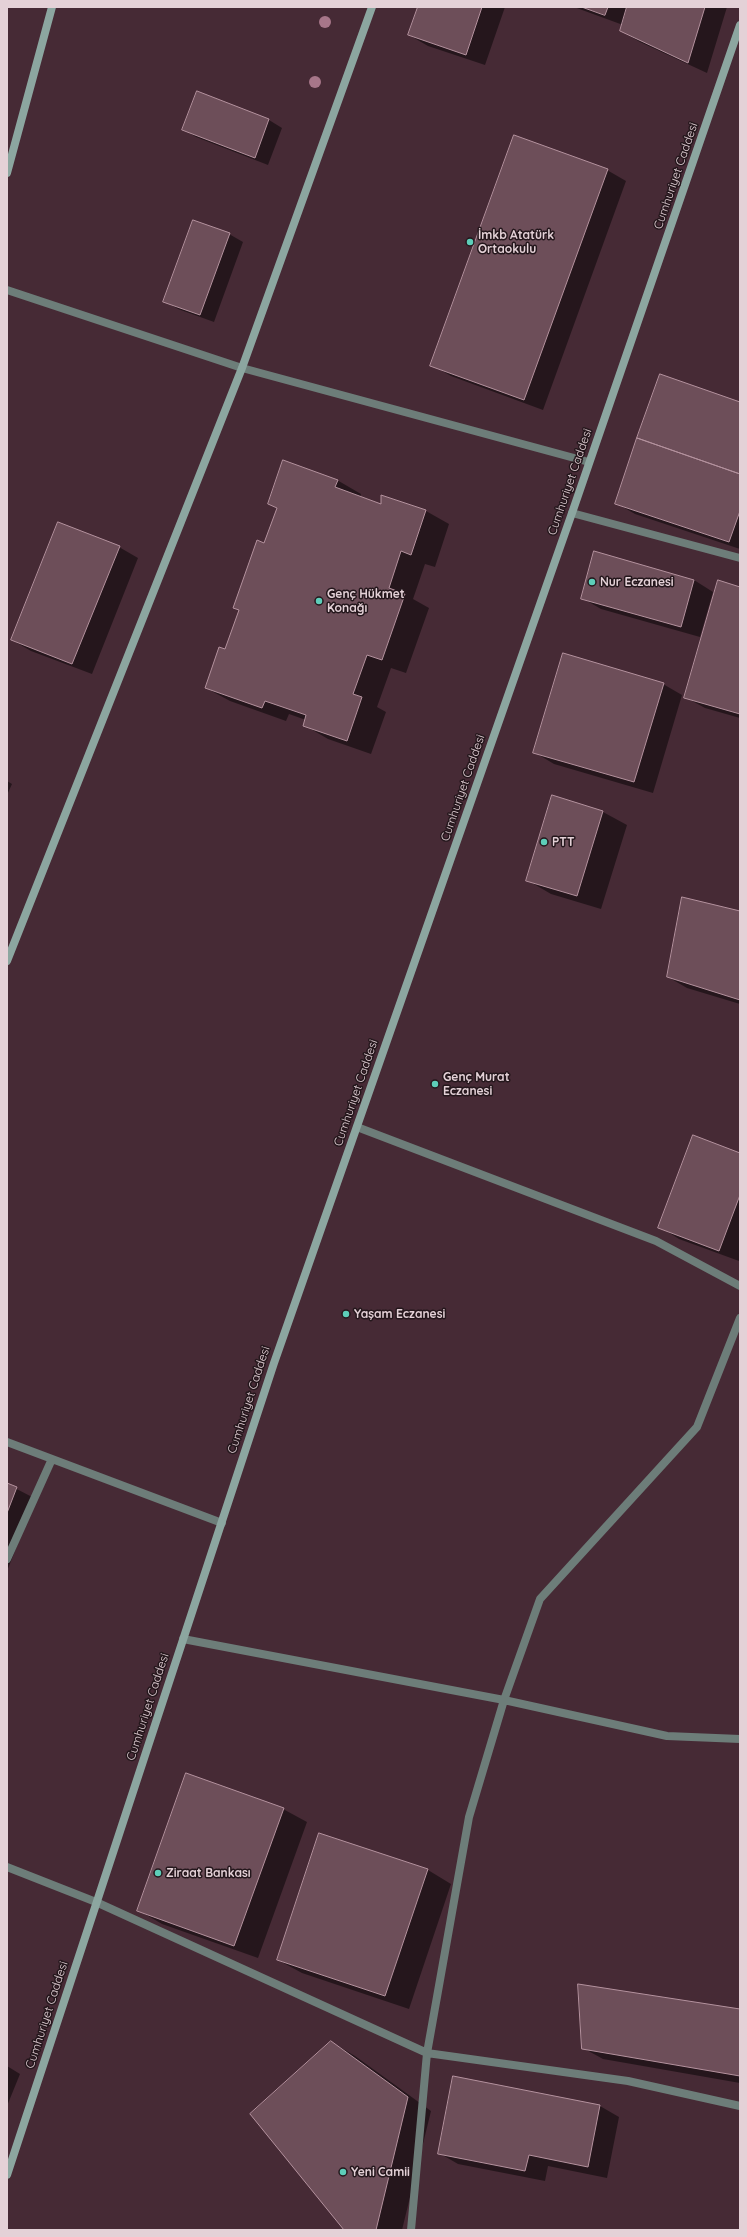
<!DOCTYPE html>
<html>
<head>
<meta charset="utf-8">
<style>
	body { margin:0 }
	#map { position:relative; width:747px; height:2237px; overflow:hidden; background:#462a35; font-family:Quicksand,sans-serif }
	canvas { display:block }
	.frame { position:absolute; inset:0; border:8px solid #e4d1d7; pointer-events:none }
</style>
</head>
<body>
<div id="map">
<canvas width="747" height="2237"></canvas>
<div class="frame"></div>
</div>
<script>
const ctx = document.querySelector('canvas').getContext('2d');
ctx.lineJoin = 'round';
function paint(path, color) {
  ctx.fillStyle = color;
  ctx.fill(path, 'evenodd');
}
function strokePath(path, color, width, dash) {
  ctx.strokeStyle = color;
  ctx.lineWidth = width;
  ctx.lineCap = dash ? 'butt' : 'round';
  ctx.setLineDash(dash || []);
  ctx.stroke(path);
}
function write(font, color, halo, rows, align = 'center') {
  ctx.font = font + ' Quicksand,sans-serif';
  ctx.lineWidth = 3;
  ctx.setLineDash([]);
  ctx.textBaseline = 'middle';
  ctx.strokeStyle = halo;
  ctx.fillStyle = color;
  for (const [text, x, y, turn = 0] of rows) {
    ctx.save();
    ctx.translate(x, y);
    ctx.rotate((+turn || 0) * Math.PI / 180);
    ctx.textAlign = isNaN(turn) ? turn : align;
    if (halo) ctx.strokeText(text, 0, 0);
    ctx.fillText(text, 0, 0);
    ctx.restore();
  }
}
const shadow = new Path2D(`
	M419 7H505L485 65 428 46 409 35Z
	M574 7H727L707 73 640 42 621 31 623 25Z
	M197 92 269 120 282 128 268 165 196 137 183 129Z
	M607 170 626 181 543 410 451 376 432 365Z
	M229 234 243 242 214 322 178 309 164 301Z
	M740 403V549L635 514 616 503Z
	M337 480 361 494 360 497 381 505 426 511 449 524 435 567 425 564 413 599 429 608 406 673 391 668 377 707 386 712 371 754 328 739 304 725 306 720 289 714 286 721 230 701 206 688 226 651 278 509 269 504Z
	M119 547 138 558 92 674 31 651 12 640Z
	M595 553 694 580 713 592 700 637 601 609 582 598Z
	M740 588V718L705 708 685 697Z
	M663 684 682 695 653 793 554 764 534 752Z
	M7 781 12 784 7 795Z
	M553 796 603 812 627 825 601 909 551 894 527 880Z
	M740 912V1004L687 988 668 977Z
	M740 1154 739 1261 679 1239 660 1227Z
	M7 1484 36 1499 7 1571Z
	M283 1809 307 1822 258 1958 162 1924 138 1910Z
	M320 1834 428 1870 451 1884 409 2009 302 1973 278 1960Z
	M740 2010V2083L603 2059 583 2048Z
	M331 2042 355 2056 431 2111 402 2230H346Z
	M7 2066 20 2074 7 2106Z
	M454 2077 600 2106 619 2117 607 2178 548 2166 545 2181 458 2164 439 2153Z`);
const building = new Path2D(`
	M418 7H482L466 55 408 35Z
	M582 7H608L605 15Z
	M627 7H705L688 63 620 31Z
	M197 91 269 119 255 158 182 130Z
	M514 135 608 169 524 400 430 366Z
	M193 220 230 233 200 315 163 302Z
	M660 374 740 402V474L637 438Z
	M637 438 740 474V511L729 542 615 504Z
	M283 460 338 480 335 487 381 504V495L426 510 411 555 401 551 389 588 405 594 382 660 367 655 353 694 362 697 347 741 303 726 306 715 265 701 262 708 205 688 219 647 225 649 239 610 233 608 257 540 264 543 277 508 268 504Z
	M58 522 120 546 72 664 11 640Z
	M594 551 694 580 681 627 581 599Z
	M718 580 740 587V714L684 698Z
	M563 653 664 683 634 782 533 753Z
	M552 795 603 811 577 896 526 881Z
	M682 897 740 911V1000L667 977Z
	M693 1135 740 1153V1195L719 1251 658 1228Z
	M7 1483 17 1487 7 1513Z
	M186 1773 284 1808 234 1946 137 1911Z
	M319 1833 428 1869 385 1996 277 1960Z
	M578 1984 740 2009V2076L582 2049Z
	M331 2041 408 2097 376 2230H344L250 2114Z
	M453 2076 600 2105 588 2167 529 2155 525 2171 438 2154Z`);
const street = new Path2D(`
	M7 290 242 368 589 462
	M572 513 740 558
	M357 1127 656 1241 740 1286
	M7 1442 222 1523
	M7 1559 52 1459
	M183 1639 504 1700 667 1736 740 1739
	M7 1867 96 1902 427 2053 628 2081 740 2106
	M411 2230 427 2053 469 1817 504 1700 540 1599 697 1427 740 1318`);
const secondary = new Path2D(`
	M7 173 52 7
	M7 961 242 368 372 7
	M7 2175 274 1363 572 513 740 25`);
const trees = [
	[325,22],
	[315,82]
];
const markers = [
	[470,242,4,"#5dceb9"],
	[592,582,4,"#5dceb9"],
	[319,601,4,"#5dceb9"],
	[544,842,4,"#5dceb9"],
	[435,1084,4,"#5dceb9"],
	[346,1314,4,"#5dceb9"],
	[158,1873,4,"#5dceb9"],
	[343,2172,4,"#5dceb9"]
];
const streetNames = [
	["Cumhuriyet Caddesi",676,176,-71],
	["Cumhuriyet Caddesi",570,482,-71],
	["Cumhuriyet Caddesi",463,788,-71],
	["Cumhuriyet Caddesi",356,1093,-71],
	["Cumhuriyet Caddesi",249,1400,-72],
	["Cumhuriyet Caddesi",148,1707,-72],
	["Cumhuriyet Caddesi",47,2015,-72]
];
const poiNames = [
	["İmkb Atatürk",478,235],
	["Ortaokulu",478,249],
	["Nur Eczanesi",600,582],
	["Genç Hükmet",327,594],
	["Konağı",327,608],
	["PTT",552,842],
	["Genç Murat",443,1077],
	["Eczanesi",443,1091],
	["Yaşam Eczanesi",354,1314],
	["Ziraat Bankası",166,1873],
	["Yeni Camii",351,2172]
];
paint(shadow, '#0007');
paint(building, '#6d4e59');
strokePath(building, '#b4929e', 1);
strokePath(street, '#6d7d79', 8);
strokePath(secondary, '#8ca6a0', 8);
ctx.fillStyle = '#a77689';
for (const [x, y] of trees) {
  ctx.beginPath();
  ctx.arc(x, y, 6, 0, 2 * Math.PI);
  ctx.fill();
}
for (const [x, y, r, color] of markers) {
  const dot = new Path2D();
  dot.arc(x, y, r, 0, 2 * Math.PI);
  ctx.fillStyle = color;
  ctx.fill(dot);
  strokePath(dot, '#24171c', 1.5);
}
write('12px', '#e4d1d7', '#24171c', streetNames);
write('bold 12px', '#e4d1d7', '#24171c', poiNames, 'left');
</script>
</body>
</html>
